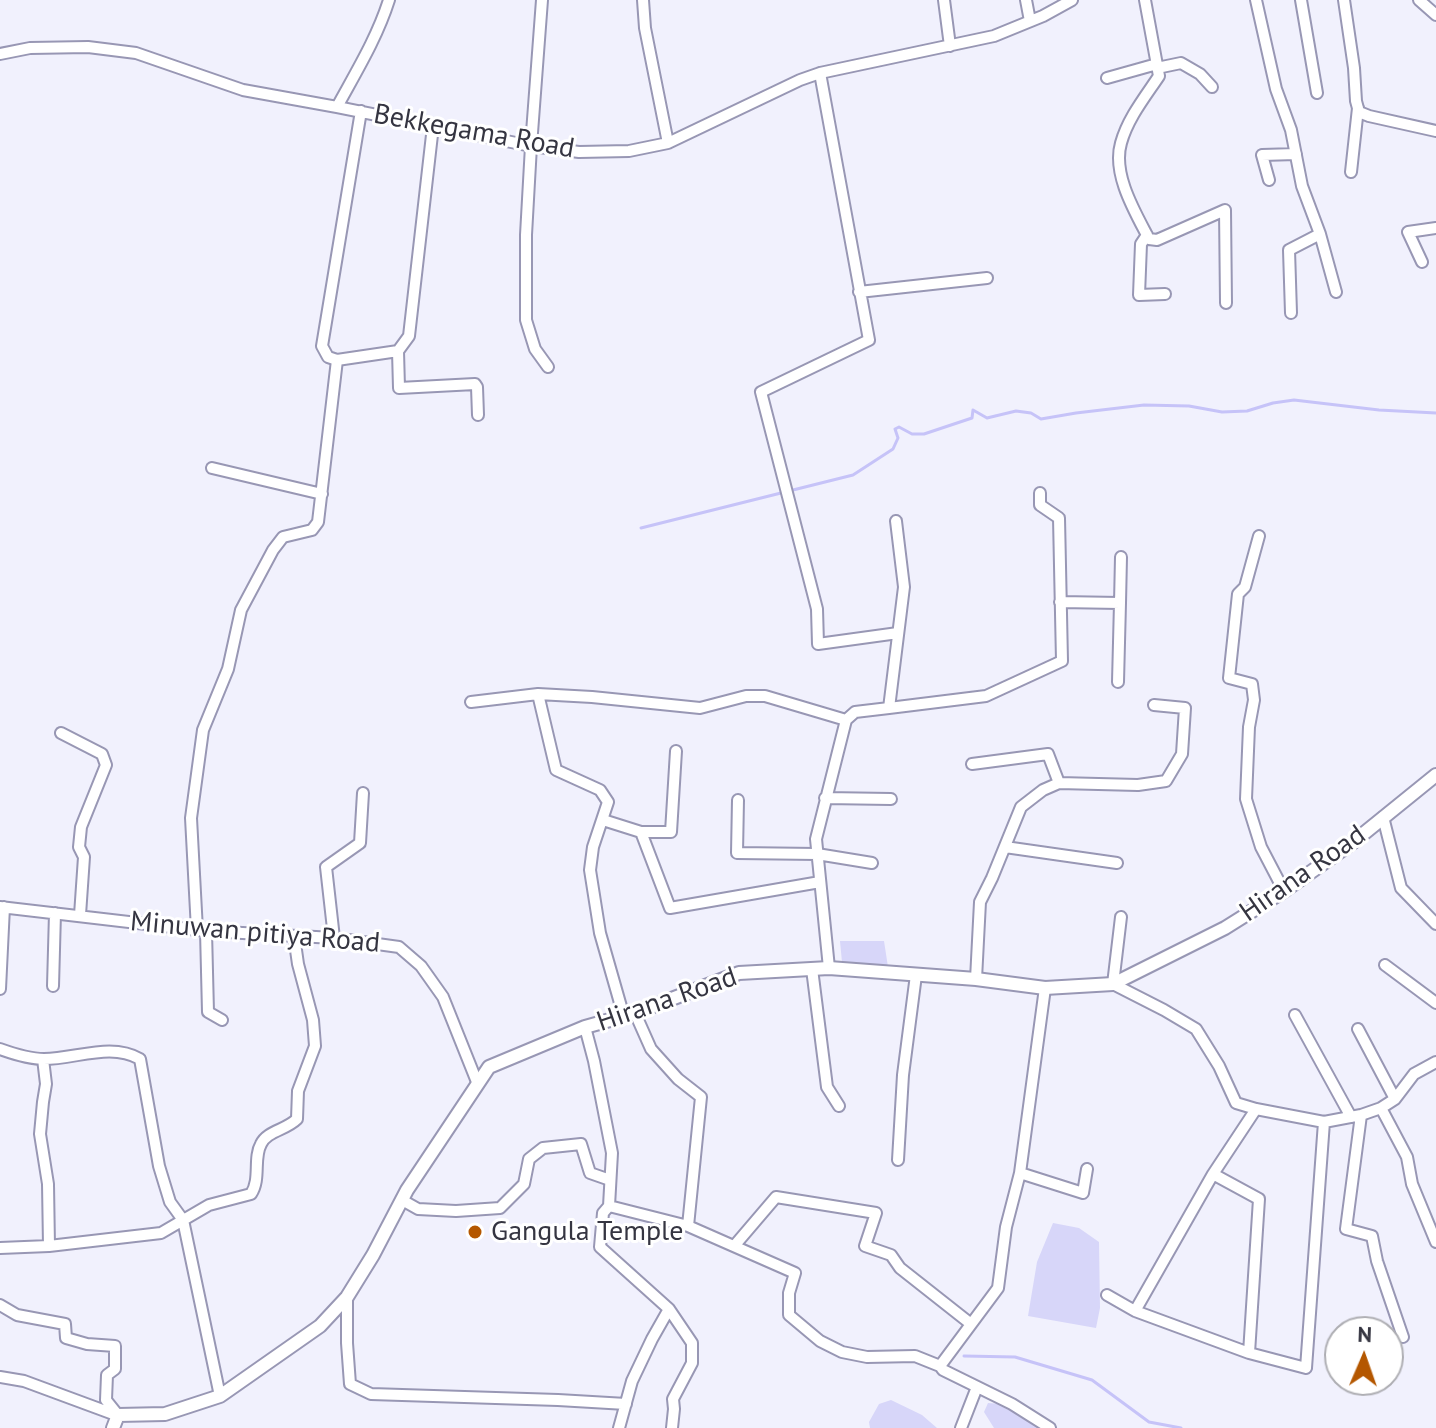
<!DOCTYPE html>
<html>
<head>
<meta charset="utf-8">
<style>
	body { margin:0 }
	#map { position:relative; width:1436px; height:1428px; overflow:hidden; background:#f1f1fd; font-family:"PT Sans",sans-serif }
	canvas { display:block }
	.north { position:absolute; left:1324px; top:1316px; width:80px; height:80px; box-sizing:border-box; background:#fff; border:2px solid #aeaeb3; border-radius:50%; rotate:2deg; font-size:22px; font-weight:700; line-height:32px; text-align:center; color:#353541 }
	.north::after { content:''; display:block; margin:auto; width:28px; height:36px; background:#b45700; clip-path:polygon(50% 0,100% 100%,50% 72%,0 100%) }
</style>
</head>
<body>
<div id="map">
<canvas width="1436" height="1428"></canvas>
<div class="north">N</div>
</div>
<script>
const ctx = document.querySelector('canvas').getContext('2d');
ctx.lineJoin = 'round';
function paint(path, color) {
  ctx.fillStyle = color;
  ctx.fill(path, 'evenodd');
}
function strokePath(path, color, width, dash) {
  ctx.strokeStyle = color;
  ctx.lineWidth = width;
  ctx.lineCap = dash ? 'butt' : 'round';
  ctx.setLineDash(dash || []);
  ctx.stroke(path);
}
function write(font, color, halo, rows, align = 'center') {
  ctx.font = font + ' "PT Sans",sans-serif';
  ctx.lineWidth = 6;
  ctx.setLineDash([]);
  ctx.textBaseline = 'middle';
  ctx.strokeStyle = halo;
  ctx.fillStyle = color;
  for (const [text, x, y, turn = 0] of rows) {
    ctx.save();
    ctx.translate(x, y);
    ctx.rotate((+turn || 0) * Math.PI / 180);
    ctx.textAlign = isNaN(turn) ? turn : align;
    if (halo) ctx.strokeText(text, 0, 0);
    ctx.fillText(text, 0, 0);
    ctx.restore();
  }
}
const green = new Path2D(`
	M840 941H884L888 967 847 965 842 962Z
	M1053 1223 1079 1228 1099 1242 1100 1308 1096 1328 1028 1316 1037 1262Z
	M891 1400 922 1415 937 1428H870L869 1422 879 1404Z
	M988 1403 1001 1404 1041 1428H994L984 1412Z`);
const stream = new Path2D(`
	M641 528 853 475 893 449 898 438 895 429 899 427 912 434H924L972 418 973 410 987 418 1016 411 1031 413 1041 419 1076 413 1144 405 1189 406 1222 412 1247 411 1273 403 1294 400 1379 410 1436 413
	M964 1356 1015 1357 1092 1380 1149 1422 1181 1428`);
const minor = new Path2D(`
	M542 0 531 146 526 235V320L535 349 548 367
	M643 0 645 28 668 143
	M944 0 950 46
	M1026 0 1030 21
	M1145 0 1159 76C1145 97 1128 118 1121 143 1112 174 1135 212 1149 239L1157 240 1225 210 1226 303
	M1256 0 1276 89 1291 130 1302 186 1320 234 1289 250 1291 313
	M1301 0 1317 93
	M1344 0 1354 68 1356 101 1359 112 1369 116 1436 131
	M1419 0 1436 15
	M0 54 30 48 88 47 136 53 243 90 337 107 531 146 579 152 629 151 668 143 800 80 820 73 994 36 1043 16 1072 0
	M1157 68 1181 63 1200 74 1212 87
	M820 73 869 340 761 392 817 609 818 644 898 633
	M1107 78 1157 64
	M337 107C356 72 377 38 389 0
	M361 111 322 346 328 357 337 360 398 351
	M433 126 409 336 398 351 399 388 475 384 477 387 478 415
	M1351 172 1358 108
	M1269 180 1262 155 1296 154
	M1320 234 1336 292
	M1147 235 1141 244 1139 295 1165 294
	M1422 262 1408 232 1436 228
	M859 292 987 278
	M212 468 322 494
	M1259 536 1245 587 1238 594 1229 678 1252 684 1254 700 1249 727 1246 799 1261 847 1284 891
	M1060 602 1120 603 1118 682
	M1120 603 1121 557
	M471 702 538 694
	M889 708 986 696 1062 661 1059 518 1040 505V493
	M61 733 102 754 106 765 81 827 79 847 84 857 80 915
	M972 764 1048 754 1059 783
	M825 798 891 799
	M738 800 737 853 817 854 872 863
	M1383 817 1401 888 1436 924
	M603 820 641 832H671L676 751
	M641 832 670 908 820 882
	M1005 847 1117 863
	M0 907 206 931 334 938 399 947 421 966 443 997 477 1082
	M1121 917 1113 984 1164 1010 1196 1029 1219 1066 1236 1103 1256 1109 1324 1122 1361 1115 1381 1108 1395 1099 1414 1074 1436 1062
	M197 930 191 818 203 730 228 669 241 610 273 550 283 537 312 530 318 522 337 360
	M206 931 208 1012 222 1020
	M334 938 326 867 360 843 363 793
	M1385 965 1436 1003
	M829 968 816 839 846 720 855 712 889 708 904 587 896 521
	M812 969 827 1087 839 1106
	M976 979 980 902 992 878 1021 807 1043 790 1059 783 1138 785 1166 781 1182 754 1185 708 1154 705
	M53 986 55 913
	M0 989 4 907
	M635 1013 651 1049 678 1079 701 1097 688 1226 795 1273 789 1293V1315L820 1341 842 1352 867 1357 915 1356 940 1366 998 1288 1006 1227 1020 1173 1045 988
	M1295 1015 1351 1117
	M624 1017 600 933 590 870 593 847 608 802 600 790 556 770 538 694 592 697 700 708 746 696H765L846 720
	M585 1027 594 1061 612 1153 609 1206
	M1358 1029 1395 1099
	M0 1049C14 1054 29 1059 44 1059 76 1059 111 1042 140 1059L159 1166 170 1202 183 1220 220 1396
	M43 1059 46 1084 43 1102 40 1134 48 1184 49 1246
	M1381 1108 1407 1157 1412 1184 1436 1242
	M1256 1109 1213 1174 1135 1311 1249 1353 1306 1368 1324 1122
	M1361 1115 1346 1229 1372 1236 1377 1261 1403 1337
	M898 1160 903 1075 916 975
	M1020 1173 1083 1193 1087 1169
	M1213 1174 1259 1199 1249 1353
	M402 1200 418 1209 456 1211 500 1208 524 1184 529 1159 543 1148 581 1144 590 1173 610 1180
	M735 1245 776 1197 876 1213 865 1246 891 1255 900 1268 971 1324
	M0 1248 49 1246 161 1233 209 1205 251 1194C261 1179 253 1158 261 1144 267 1131 286 1130 297 1119L298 1091 315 1046 313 1020 298 964 294 936
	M1107 1295 1135 1311
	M347 1297V1343L350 1384 371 1394 558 1400 626 1404
	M0 1305 17 1315 65 1324 66 1338 87 1344 115 1346V1369L107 1375 106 1400 118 1415
	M940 1366 943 1370 1012 1404 1050 1428
	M0 1377 24 1381 116 1415
	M619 1428 632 1381 652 1339 669 1309
	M672 1428 674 1409 673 1399 692 1363V1343L669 1309 600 1247 603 1213 609 1206 688 1226
	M961 1428 977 1387`);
const tertiary = new Path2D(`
	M113 1428 118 1415 165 1414 220 1396 320 1326 347 1297 373 1255 407 1190 489 1067 585 1027 635 1013 739 973 829 968 976 979 1045 988 1113 984 1225 928 1284 891 1352 843 1436 775`);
const markers = [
	[475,1232,8,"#b45700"]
];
const streetNames = [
	["Bekkegama Road",474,132,10],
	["Hirana Road",1303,874,-35],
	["Minuwan pitiya Road",255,933,5],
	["Hirana Road",667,1000,-19]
];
const poiNames = [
	["Gangula Temple",491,1232]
];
paint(green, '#d7d6f9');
strokePath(stream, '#c6c3f8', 3);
strokePath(minor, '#9897b4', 14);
strokePath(tertiary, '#9897b4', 16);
strokePath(minor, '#fff', 10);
strokePath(tertiary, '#fff', 12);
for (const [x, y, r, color] of markers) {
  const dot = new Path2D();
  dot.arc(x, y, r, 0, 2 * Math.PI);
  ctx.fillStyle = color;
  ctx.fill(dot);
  strokePath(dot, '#fff', 3);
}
write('28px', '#353541', '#fff', streetNames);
write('28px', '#353541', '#fff', poiNames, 'left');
</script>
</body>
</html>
